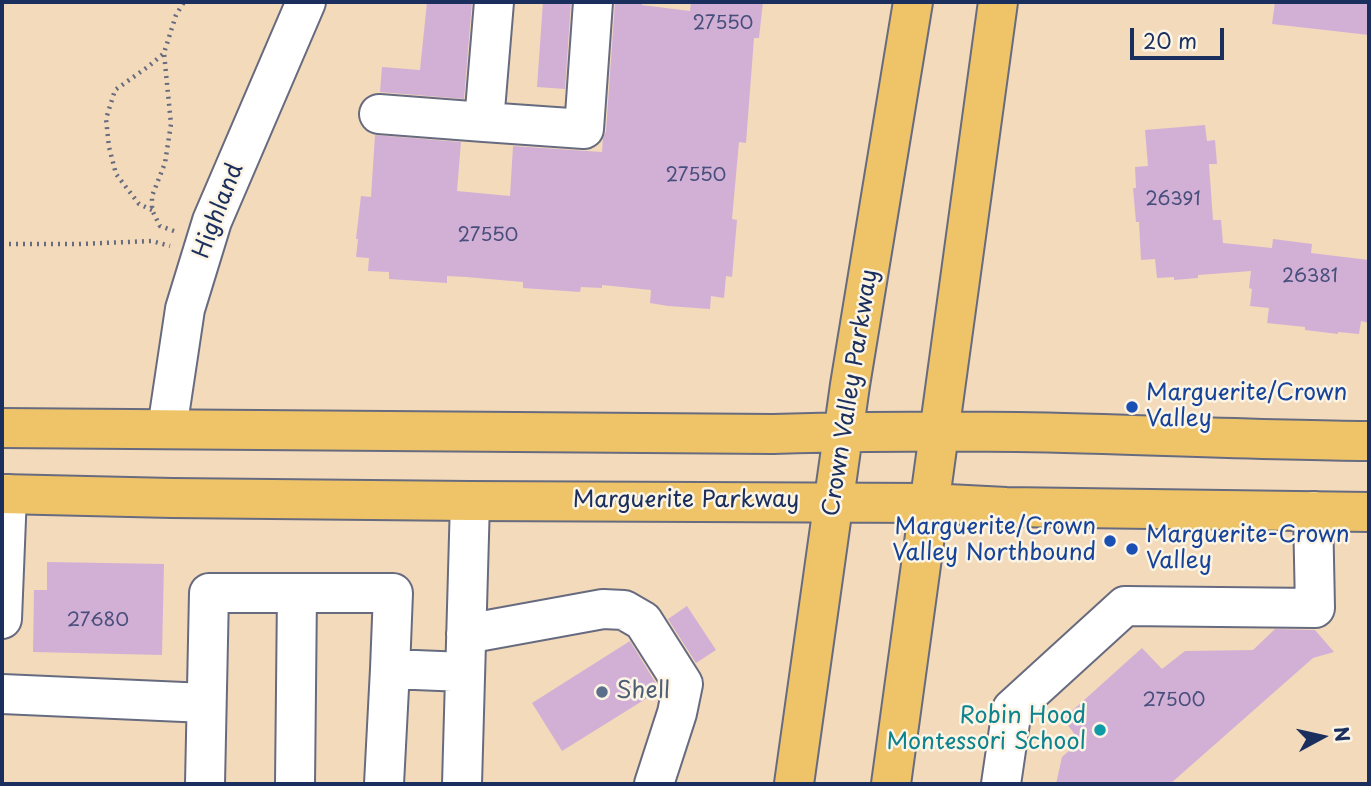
<!DOCTYPE html>
<html>
<head>
<meta charset="utf-8">
<style>
	body { margin:0 }
	#map { position:relative; width:1371px; height:786px; overflow:hidden; background:#f3dabb; font-family:"Playpen Sans",sans-serif }
	canvas { display:block }
	.frame { position:absolute; inset:0; border:4px solid #1b2f5e; pointer-events:none }
	.north { position:absolute; left:1287px; top:702px; width:70px; height:70px; -webkit-text-stroke:5px #fcf5e5; paint-order:stroke; rotate:82deg; font-size:19px; font-weight:700; line-height:28px; text-align:center; color:#1b2f5e }
	.north::after { content:''; display:block; margin:auto; width:24px; height:32px; background:#1b2f5e; clip-path:polygon(50% 0,100% 100%,50% 72%,0 100%) }
	.scale { position:absolute; left:1130px; top:28px; width:94px; height:32px; box-sizing:border-box; border:4px solid #1b2f5e; border-top:0; padding-left:9px; font-size:21px; line-height:24px; white-space:nowrap; color:#1b2f5e; -webkit-text-stroke:5px #fcf5e5; paint-order:stroke }
</style>
</head>
<body>
<div id="map">
<canvas width="1371" height="786"></canvas>
<div class="frame"></div>
<div class="north">N</div>
<div class="scale">20 m</div>
</div>
<script>
const ctx = document.querySelector('canvas').getContext('2d');
ctx.lineJoin = 'round';
function paint(path, color) {
  ctx.fillStyle = color;
  ctx.fill(path, 'evenodd');
}
function strokePath(path, color, width, dash) {
  ctx.strokeStyle = color;
  ctx.lineWidth = width;
  ctx.lineCap = dash ? 'butt' : 'round';
  ctx.setLineDash(dash || []);
  ctx.stroke(path);
}
function write(font, color, halo, rows, align = 'center') {
  ctx.font = font + ' "Playpen Sans",sans-serif';
  ctx.lineWidth = 5;
  ctx.setLineDash([]);
  ctx.textBaseline = 'middle';
  ctx.strokeStyle = halo;
  ctx.fillStyle = color;
  for (const [text, x, y, turn = 0] of rows) {
    ctx.save();
    ctx.translate(x, y);
    ctx.rotate((+turn || 0) * Math.PI / 180);
    ctx.textAlign = isNaN(turn) ? turn : align;
    if (halo) ctx.strokeText(text, 0, 0);
    ctx.fillText(text, 0, 0);
    ctx.restore();
  }
}
const building = new Path2D(`
	M427 2H472L464 99 380 92 382 67 420 70Z
	M543 2H571L565 89 537 87Z
	M615 2H642V5L690 11 691 2H763L759 38H754L746 143 739 142 732 219 737 220 732 277 726 276 724 298 711 296 710 309 668 306 650 303 651 290 602 285V288L581 287 580 292 523 288V282L466 277 447 276V283L389 279V272L368 271 369 258 356 257 358 239H356L361 196 371 197 375 135 461 142 457 191 510 196 513 146 602 152 603 138 606 131Z
	M1275 2H1369V35L1272 24Z
	M1205 125 1207 141 1215 140 1217 164H1209L1213 220H1221L1223 243 1272 248 1273 239 1312 244 1311 253 1369 260V323L1361 321 1359 334 1338 332V334L1305 330V327L1267 323 1269 308 1250 306 1252 289 1249 288 1251 271 1198 275V278L1174 280V277L1157 278 1155 259 1141 260 1139 222H1136L1133 188H1136L1135 167 1148 166 1145 130Z
	M47 562 164 564 162 655 33 652 34 590H47Z
	M687 606 716 650 696 663 668 619Z
	M1275 629 1315 630 1334 652 1313 658 1170 784H1056L1062 757 1080 741 1063 719 1142 648 1162 669 1185 651 1253 650Z
	M630 641 660 690 562 751 532 703Z`);
const path = new Path2D(`
	M152 210 139 204 116 174 109 147 106 119 115 90 149 66 163 54
	M174 231 160 226 152 210V196L165 163 171 124 164 53 176 15 184 2
	M2 244H79L152 241 170 246`);
const minor = new Path2D(`
	M494 2 484 122 584 129 593 2
	M379 114 484 122
	M167 429 185 309 212 221 306 2
	M2 619 7 494
	M466 634 603 609 624 610 643 621 683 684 677 713 654 784
	M2 694 206 703
	M205 784 209 593H393L390 669
	M295 784 297 593
	M384 784 390 669 465 672
	M462 784 470 501
	M1001 784 1012 709 1125 606 1315 608 1313 511`);
const major = new Path2D(`
	M2 428 773 434C855 432 937 431 1018 432 1135 434 1252 440 1369 441
	M2 494 172 498 470 501 928 503 1006 507 1369 512
	M794 784 850 385 913 2
	M891 784 998 2`);
const markers = [
	[1132,407,7,"#1a4fb4"],
	[1110,541,7,"#1a4fb4"],
	[1132,549,7,"#1a4fb4"],
	[602,692,7,"#5c6f8a"],
	[1100,730,7,"#0f9aa8"]
];
const numberNames = [
	["27550",723,24],
	["27550",696,176],
	["26391",1173,200],
	["27550",488,236],
	["26381",1310,277],
	["27680",98,621],
	["27500",1174,701]
];
const streetNames = [
	["Highland",219,211,-69],
	["Crown Valley Parkway",851,393,-81],
	["Marguerite Parkway",686,501]
];
const transitNames = [
	["Marguerite/Crown",1146,394],
	["Valley",1146,420],
	["Marguerite/Crown",1096,528,"right"],
	["Valley Northbound",1096,554,"right"],
	["Marguerite-Crown",1146,536],
	["Valley",1146,562]
];
const serviceNames = [
	["Shell",616,692]
];
const cultureNames = [
	["Robin Hood",1086,717],
	["Montessori School",1086,743]
];
paint(building, '#d2b0d6');
strokePath(minor, '#676b7f', 42);
strokePath(major, '#676b7f', 42);
strokePath(path, '#676b7f', 4.5, [2, 5]);
strokePath(minor, '#fff', 38);
strokePath(major, '#efc469', 38);
for (const [x, y, r, color] of markers) {
  const dot = new Path2D();
  dot.arc(x, y, r, 0, 2 * Math.PI);
  ctx.fillStyle = color;
  ctx.fill(dot);
  strokePath(dot, '#fcf5e5', 2.5);
}
write('19px', '#494f7c', null, numberNames);
write('23px', '#1b2f5e', '#fcf5e5', streetNames);
write('23px', '#164399', '#fcf5e5', transitNames, 'left');
write('23px', '#4e5e75', '#fcf5e5', serviceNames, 'left');
write('23px', '#0d838f', '#fcf5e5', cultureNames, 'right');
</script>
</body>
</html>
